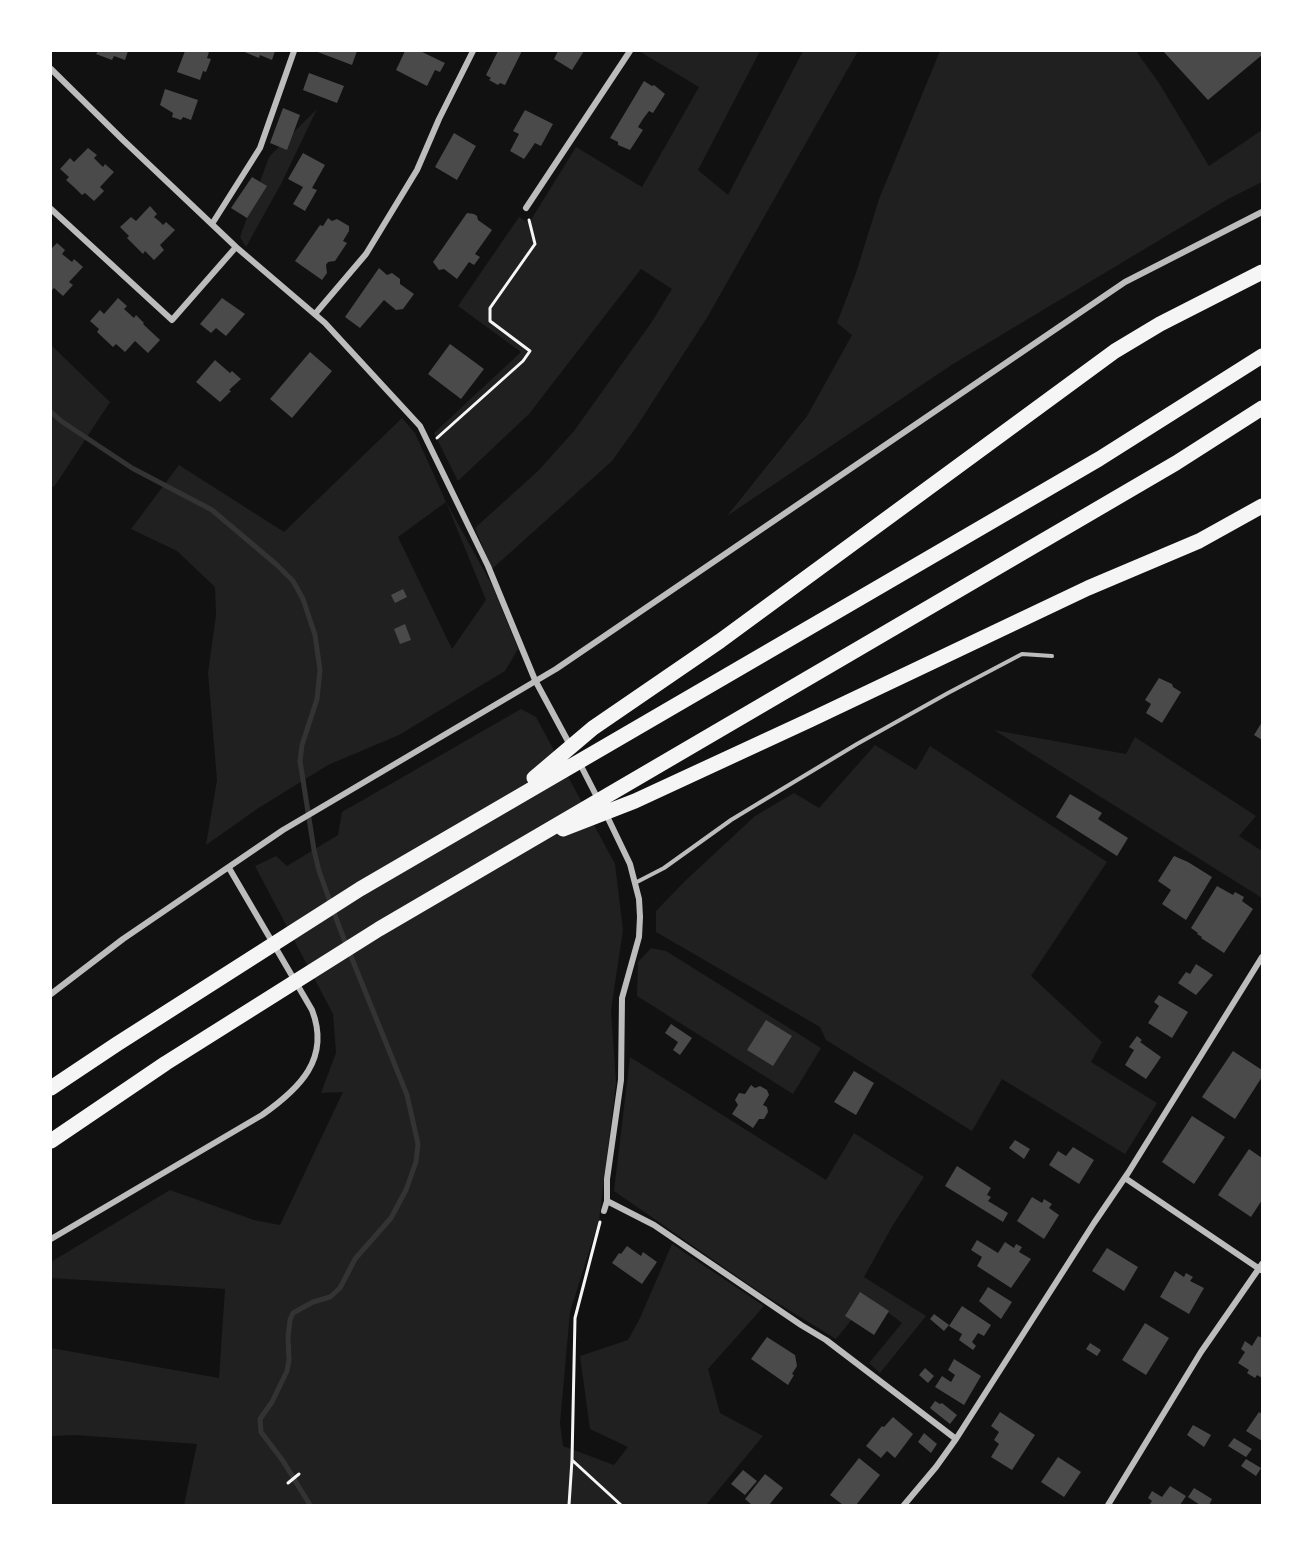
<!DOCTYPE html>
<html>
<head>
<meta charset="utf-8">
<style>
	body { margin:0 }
	#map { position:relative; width:1313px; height:1556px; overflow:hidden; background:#111; font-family:Arial,sans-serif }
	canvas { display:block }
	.frame { position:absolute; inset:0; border:52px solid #fff; pointer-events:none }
</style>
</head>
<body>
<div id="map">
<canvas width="1313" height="1556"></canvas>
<div class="frame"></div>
</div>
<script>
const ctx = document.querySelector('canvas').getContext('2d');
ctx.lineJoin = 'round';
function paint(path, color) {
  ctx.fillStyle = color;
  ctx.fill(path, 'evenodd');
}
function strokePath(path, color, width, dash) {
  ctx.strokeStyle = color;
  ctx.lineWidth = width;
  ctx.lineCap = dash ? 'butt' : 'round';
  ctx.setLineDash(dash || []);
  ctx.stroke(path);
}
const green = new Path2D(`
	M639 51H760L698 170 728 195 803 51H858L708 316 637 426 612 461 492 569 475 528 539 470 574 431 651 323 672 289 641 269 529 414 458 481 434 433 521 352 458 306 519 217 529 223 576 147 642 187 699 87Z
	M940 51H1136L1159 83 1209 166 1262 130V182L1228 199 953 364 727 516 807 416 852 335 837 323 856 273 879 199Z
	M317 109 281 184 246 247 240 237 269 157Z
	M51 345 110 402 54 487 51 485Z
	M402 418 415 433 446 502 493 587 518 649 505 671 399 735 328 765 257 809 206 845 217 780 208 673 216 615 215 587 177 551 131 529 179 465 284 532ZM446 502 486 600 452 649 398 537Z
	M521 709 536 717 615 864 623 930 611 1010 616 1083 599 1220 570 1312 560 1423 563 1446 614 1465 628 1447 590 1429 580 1356 628 1340 640 1318 672 1244 764 1306 708 1369 720 1413 763 1436 706 1505H184L197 1444 76 1435 51 1436V1348L219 1378 225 1289 51 1278V1262L170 1190 254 1220 280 1225 343 1092 321 1093 336 1053 333 1014 255 866 276 856 287 866 338 835 342 812Z
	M994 730 1126 754 1135 737 1256 816 1239 836 1262 851V898Z
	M875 745 916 770 930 746 1107 862 1031 976 1102 1042 1091 1062 1157 1103 1125 1154 1002 1079 972 1131 826 1040 820 1027 656 932V911L685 881 755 816 794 793 819 808Z
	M651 948 666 951 821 1048 793 1094 637 996 638 962Z
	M630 1057 826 1180 854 1133 924 1177 893 1225 864 1277 926 1316 880 1373 869 1363 902 1323 869 1298 836 1339 761 1293 614 1191Z`);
const stream = new Path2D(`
	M51 412 61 421 132 468 212 510 277 565 293 581 303 599 315 635 320 670 317 699 302 745 300 761 314 850 319 871 340 929 407 1095 418 1144 416 1162 406 1190 391 1218 355 1259 340 1288 330 1297 313 1302 293 1313 290 1320 288 1337 289 1360 287 1371 272 1402 260 1419 261 1432 283 1461 310 1505`);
const building = new Path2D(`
	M98 51H128L125 60 114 56 112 60 96 54Z
	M185 51 209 52 207 58 211 59 206 72 203 71 200 80 177 72Z
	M242 51H275L272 60 260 55 259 58Z
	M315 51H357L352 65Z
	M405 51H420L445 63 440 72 435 70 427 86 396 70Z
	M498 51H522L505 85 500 83 498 85 489 80 491 78 486 75Z
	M558 51H584L572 70 554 59Z
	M1163 51H1262V55L1208 100Z
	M309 73 344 86 337 103 303 90Z
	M644 81 652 86 654 85 665 94 653 113 649 111 643 119 638 127 643 130 630 150 618 145V142L610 138Z
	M165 89 198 100 191 120 183 117 181 120 172 117 173 113 160 105Z
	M283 108 300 115 287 150 270 143Z
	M525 110 553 124 541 146 535 143 524 159 510 151 519 134 513 131Z
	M454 133 476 146 457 180 435 167Z
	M88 148 97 155 94 158 103 167 105 164 114 172 100 187 104 191 94 201 85 193 82 195 75 188 66 180 69 177 60 169 70 158 74 162Z
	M303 153 325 165 312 188 317 190 305 211 293 204 303 187 288 179Z
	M252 177 267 186 247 218 231 208Z
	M150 206 157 214 154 217 159 221 163 225 166 222 175 230 160 245 164 250 154 260 145 251 143 254 127 238 129 236 120 227 131 217 136 221Z
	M467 213 474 214 477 216 478 220 492 230 475 254 480 257 474 265 469 262 457 279 444 269 439 270 433 262Z
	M328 218 332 221 337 219 349 226V231L343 241 347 243 335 261 328 262 326 265 327 273 322 280 295 261 320 225 323 226Z
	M57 243 65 250 62 254 72 262 74 259 83 267 69 282 73 285 63 296 54 288 51 291V249Z
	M379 268 387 275 392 273 400 279V284L414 294 403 309 396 310 384 300 360 328 345 317Z
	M118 298 127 306 124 309 134 318 136 315 144 323 143 324 160 340 148 353 135 341 125 352 116 344 113 347 97 332 99 329 90 321 100 310 104 314Z
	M222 298 245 314 226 336 216 328 211 333 200 324Z
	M450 344 484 369 461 399 428 374Z
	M310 352 332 371 292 418 270 399Z
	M215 360 230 373 232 371 241 379 229 390 231 391 220 402 196 382Z
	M403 589 407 597 395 603 391 595Z
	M405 624 411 640 400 644 394 629Z
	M1159 678 1172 684 1173 687 1181 692 1162 723 1146 713 1151 704 1145 700Z
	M1262 722V740L1254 735Z
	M1070 794 1102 813 1098 819 1128 838 1117 856 1056 817Z
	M1174 856 1188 862 1212 877 1186 920 1162 904 1171 890 1158 881Z
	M1217 886 1233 895 1235 892 1244 897 1242 901 1253 909 1224 953 1201 938 1202 937 1197 934 1198 933 1191 928Z
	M1196 964 1213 975 1196 995 1178 983 1186 972 1190 974Z
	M1159 995 1188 1012 1172 1038 1148 1023 1159 1006 1154 1002Z
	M766 1020 792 1036 773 1066 747 1050Z
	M671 1024 692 1038 680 1055 673 1050 678 1042 665 1033Z
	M1137 1036 1142 1040 1140 1042 1161 1057 1146 1079 1125 1065 1134 1050 1129 1047Z
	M1233 1051 1262 1070V1077L1235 1119 1202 1097Z
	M854 1071 874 1083 856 1115 834 1102Z
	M751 1085 755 1088 760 1086 767 1090 769 1095 763 1105 767 1107 768 1112 764 1119H759L753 1128 732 1114 738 1105 735 1100 739 1093 745 1094Z
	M1192 1116 1225 1137 1194 1184 1162 1162Z
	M1015 1140 1030 1149 1024 1159 1009 1148Z
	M1073 1147 1094 1160 1079 1184 1049 1165 1058 1151 1066 1156Z
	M1249 1149 1262 1158V1200L1251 1217 1218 1195Z
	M957 1166 991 1188 987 1195 991 1197 988 1201 1008 1213 1003 1222 945 1186Z
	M1032 1197 1042 1203 1044 1199 1052 1204 1049 1208 1059 1215 1044 1239 1017 1221Z
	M977 1240 998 1253 1005 1242 1014 1248 1016 1244 1022 1247 1019 1252 1031 1259 1011 1288 977 1266 982 1257 971 1250Z
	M627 1246 641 1256 643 1252 657 1262 642 1284 612 1263 619 1253 621 1254Z
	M1107 1248 1138 1267 1124 1291 1092 1271Z
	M1175 1271 1184 1277 1186 1273 1193 1277 1190 1281 1204 1288 1189 1314 1160 1297Z
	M988 1287 1012 1302 1001 1319 979 1301Z
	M860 1292 889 1311 874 1335 845 1316Z
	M962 1306 991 1325 984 1336 978 1333 972 1342 976 1346 973 1350 959 1340 962 1334 949 1326Z
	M934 1314 949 1325 944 1331 930 1319Z
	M1145 1323 1169 1338 1146 1375 1122 1360Z
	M1258 1336 1262 1338V1378L1257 1375 1255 1378 1247 1373 1249 1370 1238 1363 1245 1352 1241 1349 1245 1341 1252 1346Z
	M767 1337 795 1355 797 1366 792 1374 794 1375 788 1385 751 1359Z
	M1090 1343 1101 1350 1097 1356 1086 1349Z
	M954 1359 981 1376 964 1405 935 1387 942 1376 951 1382 955 1375 948 1370Z
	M925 1368 934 1376 928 1383 919 1375Z
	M935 1401 940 1404 942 1403 957 1415 950 1424 930 1408Z
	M1000 1412 1035 1435 1012 1470 991 1457 999 1444 994 1440 999 1432 991 1426Z
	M1259 1412 1262 1414V1441L1246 1431Z
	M893 1417 913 1434 895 1458 887 1451 881 1458 866 1446 882 1426 884 1427Z
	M1193 1425 1211 1435 1204 1447 1187 1435Z
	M924 1433 937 1444 931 1453 918 1442Z
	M1234 1438 1252 1449 1246 1457 1228 1446Z
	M1058 1457 1081 1472 1064 1497 1041 1482Z
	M859 1458 880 1475 856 1505H843L830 1495Z
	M1246 1459 1261 1468 1256 1476 1241 1466Z
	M743 1470 757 1481 745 1495 731 1484Z
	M765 1474 783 1488 769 1505H752L745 1499Z
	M1170 1486 1186 1496 1180 1505H1149L1152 1501 1148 1498 1152 1491 1162 1497Z
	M1194 1488 1212 1499 1209 1505H1200L1188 1497Z`);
const path = new Path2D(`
	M437 438 523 361 530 351 490 321V308L535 244 529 220
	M572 1460 621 1505
	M288 1483 299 1474
	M569 1505 572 1460 575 1318 600 1222`);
const service = new Path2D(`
	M635 883 664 868 731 820 759 803 857 744 948 693 1022 654 1052 656`);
const minor = new Path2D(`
	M51 69 122 139 236 247 325 323 420 426 488 566 535 680 570 745
	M526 208 630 51
	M51 209 172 320 236 247
	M212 224 260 148 294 51
	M315 314 366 254 417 170 439 119 473 51
	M579 762 599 801
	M51 994 123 939 283 830 556 669 1125 282 1262 212
	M1125 1178 1261 1270
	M607 1201 654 1225 801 1325 826 1340 956 1439
	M604 1211 607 1201V1179L621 1080 622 998 639 937 640 917 639 899 630 864 605 812
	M51 1239 262 1115C299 1089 331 1059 312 1010L229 868
	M904 1505 936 1467 956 1439 1094 1223 1128 1173 1262 957
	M1108 1505 1201 1352 1262 1264`);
const motorway = new Path2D(`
	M534 778 593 728 720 641 1115 351 1160 324 1262 272
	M563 829 635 801 810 720 1088 588 1199 541 1262 506
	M51 1088 117 1044 360 889 1099 459 1262 356
	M51 1141 166 1063 379 929 1176 463 1262 408`);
paint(green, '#202020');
strokePath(stream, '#333', 5);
paint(building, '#4a4a4a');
strokePath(path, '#f5f5f5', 3);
strokePath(service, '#bcbcbc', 4);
strokePath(minor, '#bcbcbc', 6);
strokePath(motorway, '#f5f5f5', 15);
</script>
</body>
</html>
